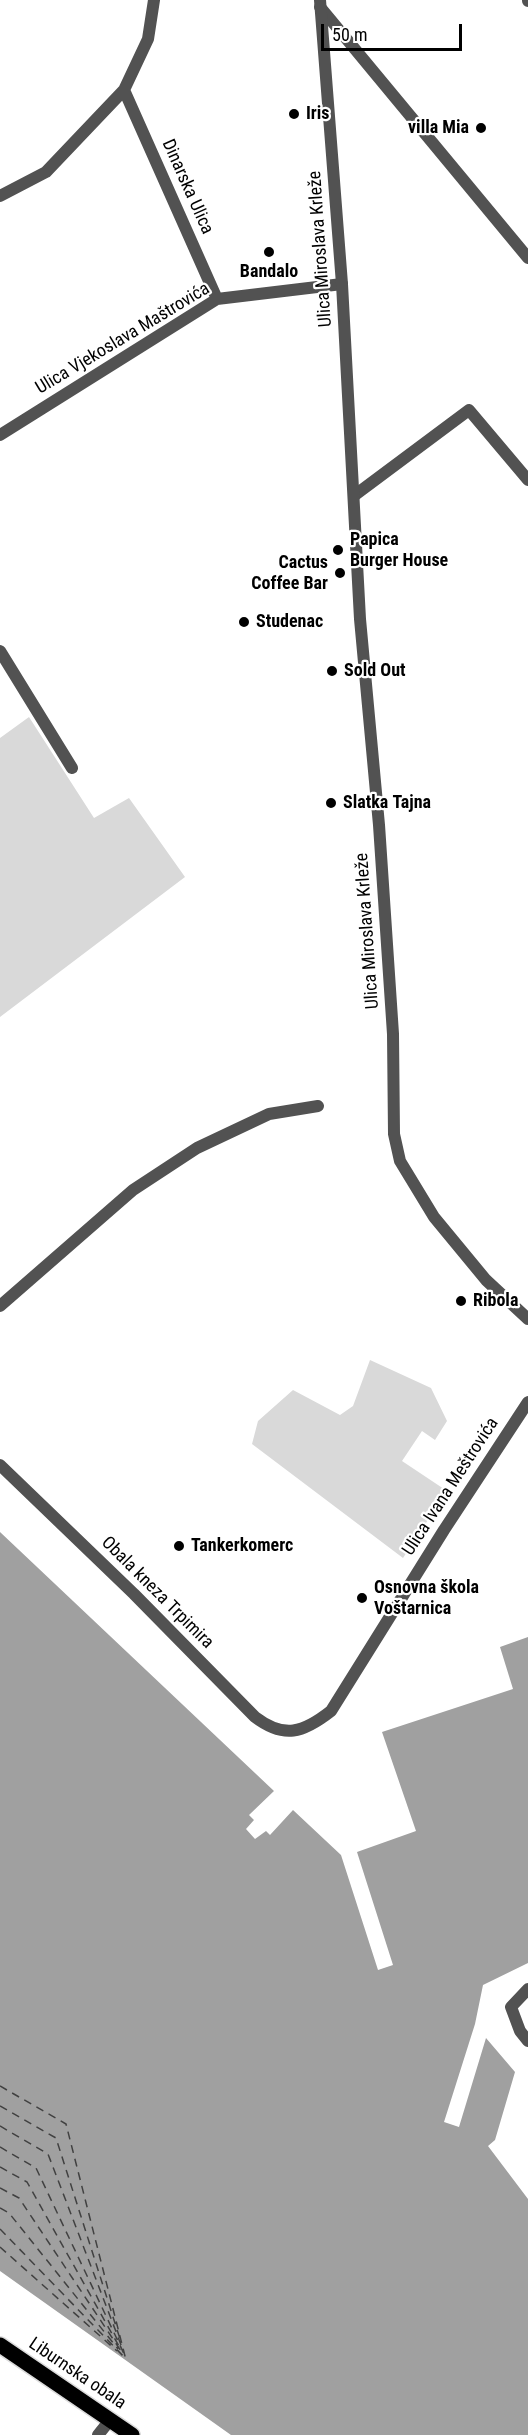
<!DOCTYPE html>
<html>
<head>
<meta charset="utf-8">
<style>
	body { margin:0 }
	#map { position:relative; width:528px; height:2435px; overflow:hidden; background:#fff; font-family:"Roboto Condensed",sans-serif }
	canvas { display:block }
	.scale { position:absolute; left:321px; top:24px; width:141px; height:27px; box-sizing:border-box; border:3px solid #000; border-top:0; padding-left:8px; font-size:18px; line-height:21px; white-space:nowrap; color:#000; -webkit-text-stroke:4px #fff; paint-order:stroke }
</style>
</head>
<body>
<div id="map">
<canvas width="528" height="2435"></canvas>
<div class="scale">50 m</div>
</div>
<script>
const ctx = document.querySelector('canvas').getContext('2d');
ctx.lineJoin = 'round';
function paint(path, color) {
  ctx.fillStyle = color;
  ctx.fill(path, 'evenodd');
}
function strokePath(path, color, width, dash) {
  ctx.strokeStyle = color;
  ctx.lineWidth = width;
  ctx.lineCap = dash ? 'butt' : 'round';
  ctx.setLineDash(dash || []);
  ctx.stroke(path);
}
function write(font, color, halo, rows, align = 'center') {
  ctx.font = font + ' "Roboto Condensed",sans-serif';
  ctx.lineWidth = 4.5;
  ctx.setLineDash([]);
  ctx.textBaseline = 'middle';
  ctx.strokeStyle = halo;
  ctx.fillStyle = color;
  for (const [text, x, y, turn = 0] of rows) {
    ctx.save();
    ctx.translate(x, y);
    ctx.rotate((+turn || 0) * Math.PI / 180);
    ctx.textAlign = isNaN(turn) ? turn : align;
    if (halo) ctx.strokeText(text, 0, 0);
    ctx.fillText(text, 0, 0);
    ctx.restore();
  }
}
const green = new Path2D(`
	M29 717 94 818 129 798 185 877 0 1017V738Z
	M370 1360 431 1388 447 1421 435 1440 422 1431 402 1461 447 1491 403 1558 252 1444 258 1421 293 1390 340 1415 353 1406Z`);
const water = new Path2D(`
	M0 1532 274 1791 249 1815 254 1820 246 1829 255 1839 266 1831 270 1835 293 1810 341 1855 378 1970 393 1965 357 1852 416 1831 382 1732 513 1689 500 1647 528 1637V1963L483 1985 475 2024 444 2122 459 2127 486 2038 515 2072 495 2140 488 2146 528 2199V2435H231L0 2271Z`);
const ferry = new Path2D(`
	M0 2086 66 2124 126 2360
	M0 2106 56 2138 121 2342
	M0 2126 48 2154 123 2350
	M0 2147 36 2168 125 2356
	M0 2167 27 2182 120 2348
	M0 2188 19 2198 123 2354
	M0 2208 9 2213 118 2349
	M0 2229 126 2359
	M0 2247 117 2351`);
const pedestrian = new Path2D(`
	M98 2435 110 2420`);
const minor = new Path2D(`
	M154 0 148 39 124 90 217 299
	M528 0V1
	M320 7 528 258
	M0 196 46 172 124 90
	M0 435 217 299 342 284
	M355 495 469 410 528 480
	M0 651 72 768
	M0 1306 133 1190 197 1148 269 1114 318 1106
	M528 1989 511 2007 520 2031 528 2041`);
const tertiary = new Path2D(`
	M320 0 342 284 360 619 379 825 393 1034 394 1134 400 1161 434 1217 486 1280 528 1319
	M0 1465 134 1594 255 1717C284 1739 303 1733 331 1711L444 1530 528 1402`);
const primary = new Path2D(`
	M0 2345 132 2435`);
const markers = [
	[294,114,6,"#000"],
	[481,128,6,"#000"],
	[269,252,6,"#000"],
	[338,550,6,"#000"],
	[340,573,6,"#000"],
	[244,622,6,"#000"],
	[332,671,6,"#000"],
	[331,803,6,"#000"],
	[461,1301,6,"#000"],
	[179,1546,6,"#000"],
	[362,1598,6,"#000"]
];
const poiNames = [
	["Iris",306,114],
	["villa Mia",469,128,"right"],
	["Bandalo",269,272,"center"],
	["Papica",350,540],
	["Burger House",350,561],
	["Cactus",328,563,"right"],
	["Coffee Bar",328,584,"right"],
	["Studenac",256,622],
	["Sold Out",344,671],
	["Slatka Tajna",343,803],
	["Ribola",473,1301],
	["Tankerkomerc",191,1546],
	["Osnovna škola",374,1588],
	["Voštarnica",374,1609]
];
const streetNames = [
	["Dinarska Ulica",187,187,66],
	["Ulica Miroslava Krleže",321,249,-94],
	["Ulica Vjekoslava Maštrovića",123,339,-31],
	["Ulica Miroslava Krleže",368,931,-94],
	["Ulica Ivana Meštrovića",451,1487,-57],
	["Obala kneza Trpimira",157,1593,45],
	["Liburnska obala",77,2374,34]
];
paint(green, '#d9d9d9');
paint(water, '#a0a0a0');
strokePath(ferry, '#414141', 1.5, [8, 6]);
strokePath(primary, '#dbdbdb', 18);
strokePath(pedestrian, '#525252', 12);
strokePath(minor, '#525252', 12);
strokePath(tertiary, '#525252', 12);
strokePath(primary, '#000', 15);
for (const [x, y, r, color] of markers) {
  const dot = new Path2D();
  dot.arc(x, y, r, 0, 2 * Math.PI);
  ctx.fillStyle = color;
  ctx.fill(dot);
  strokePath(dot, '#fff', 2);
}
write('bold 18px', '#000', '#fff', poiNames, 'left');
write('18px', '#000', '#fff', streetNames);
</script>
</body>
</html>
